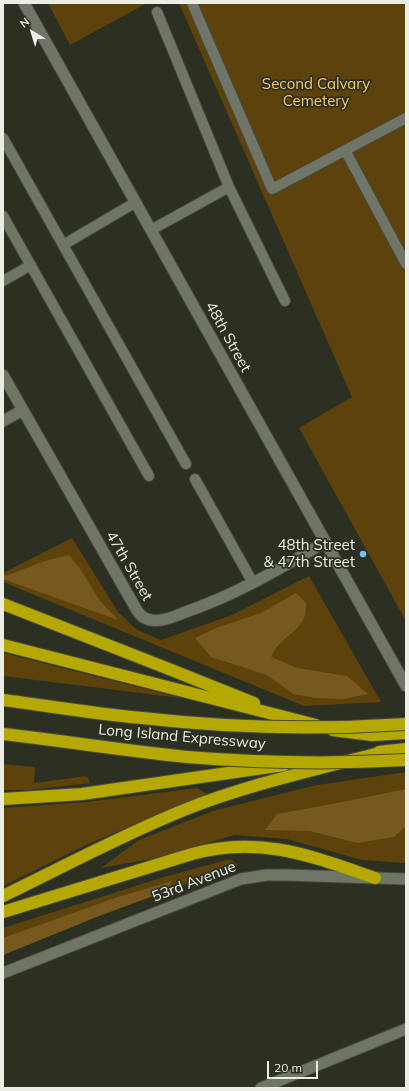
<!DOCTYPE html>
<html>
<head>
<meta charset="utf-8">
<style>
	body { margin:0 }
	#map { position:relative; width:409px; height:1091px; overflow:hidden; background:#2b3023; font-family:Mulish,sans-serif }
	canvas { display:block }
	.frame { position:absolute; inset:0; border:4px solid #eaeee5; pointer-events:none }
	.north { position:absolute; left:12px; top:12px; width:40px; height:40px; -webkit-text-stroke:3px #2b3023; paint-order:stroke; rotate:322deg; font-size:11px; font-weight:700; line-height:16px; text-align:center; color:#eaeee5 }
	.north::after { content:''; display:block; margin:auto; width:14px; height:18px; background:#eaeee5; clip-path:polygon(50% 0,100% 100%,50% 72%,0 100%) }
	.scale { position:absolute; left:267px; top:1061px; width:51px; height:18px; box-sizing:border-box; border:2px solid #eaeee5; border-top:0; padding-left:5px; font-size:12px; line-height:14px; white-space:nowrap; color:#eaeee5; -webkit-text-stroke:3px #2b3023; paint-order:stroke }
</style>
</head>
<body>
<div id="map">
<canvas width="409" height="1091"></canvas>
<div class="frame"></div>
<div class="north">N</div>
<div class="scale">20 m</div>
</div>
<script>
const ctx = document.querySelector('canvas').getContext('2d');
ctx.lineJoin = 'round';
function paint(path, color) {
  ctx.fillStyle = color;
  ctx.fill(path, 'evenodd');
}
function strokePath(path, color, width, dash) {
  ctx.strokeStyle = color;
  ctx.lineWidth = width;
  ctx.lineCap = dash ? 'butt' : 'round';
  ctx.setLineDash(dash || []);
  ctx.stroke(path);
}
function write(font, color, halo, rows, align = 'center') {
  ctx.font = font + ' Mulish,sans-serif';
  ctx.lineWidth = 3.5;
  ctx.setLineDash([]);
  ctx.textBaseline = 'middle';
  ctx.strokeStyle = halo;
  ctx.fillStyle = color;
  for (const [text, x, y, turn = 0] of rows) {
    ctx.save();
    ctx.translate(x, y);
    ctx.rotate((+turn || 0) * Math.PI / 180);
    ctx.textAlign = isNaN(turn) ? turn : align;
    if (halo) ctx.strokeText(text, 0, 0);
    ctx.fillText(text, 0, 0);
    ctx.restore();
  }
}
const green = new Path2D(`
	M48 3H147L70 45Z
	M179 3H406V621L299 428 352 397Z
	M72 538 118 612 137 630 161 640 232 615 309 576 381 702 304 706 3 582V573Z
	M3 653 181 698 3 676Z
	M3 764 35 767 34 783 87 776 90 783 29 790H3Z
	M406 772V863L362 860 287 839 234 835 162 857 101 868 139 840 213 811 317 785Z
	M197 788 207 794 88 844 3 886V808L87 802Z
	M230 859 238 865 99 916 3 955V928L164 877Z`);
const forest = new Path2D(`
	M69 555 81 570 100 601 118 620 3 579V575L6 576 45 561Z
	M296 593 306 603C307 627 293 629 280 644 276 647 273 652 271 657L297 668 347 676 368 694 344 699 316 698 293 694 267 675 211 657 195 638 216 628 261 613Z
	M406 789V826L394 837 357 843 310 831 265 830 277 814 332 804Z
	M172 881 166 891 99 916 3 955V938L115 898Z`);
const service = new Path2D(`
	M192 3 272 189 406 118
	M3 138 186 464
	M345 150 406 264
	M229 187 285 301
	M3 216 149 476
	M151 230 229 187 157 12
	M63 245 136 202
	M3 281 31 265
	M195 479 253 583`);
const minor = new Path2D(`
	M3 375 135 607C138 613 143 619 151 620 161 622 174 617 183 613 233 596 280 569 325 542
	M3 421 23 410
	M3 973 241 879 267 875H286L406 879
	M261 1088 406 1029`);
const tertiary = new Path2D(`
	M24 3 406 686`);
const motorway = new Path2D(`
	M3 604 174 671 254 703
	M3 645 316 725
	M333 730 372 735 406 733
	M379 752 406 749
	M3 799 82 794 284 765
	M3 896C63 867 122 835 184 810 249 784 319 769 387 751
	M3 912 192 854C260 835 311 856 375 878`);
const motorwayBridge = new Path2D(`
	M3 700C49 706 95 714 142 718 230 728 318 730 406 724
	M3 734C64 741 126 751 187 757 260 763 333 764 406 760`);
const markers = [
	[363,554,4,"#75c0f6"]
];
const parkNames = [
	["Second Calvary",316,84],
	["Cemetery",316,101]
];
const streetNames = [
	["48th Street",228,337,61],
	["47th Street",129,566,60],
	["Long Island Expressway",182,737,5],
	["53rd Avenue",194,882,-21]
];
const poiNames = [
	["48th Street",355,545],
	["& 47th Street",355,562]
];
paint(green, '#5d430b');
paint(forest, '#77591f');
strokePath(service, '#474b40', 12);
strokePath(minor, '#474b40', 13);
strokePath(tertiary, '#474b40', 13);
strokePath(motorway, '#474b40', 14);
strokePath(service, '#6f7667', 10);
strokePath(minor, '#6f7667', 11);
strokePath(tertiary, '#6f7667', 11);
strokePath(motorway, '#b5a800', 12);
strokePath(motorwayBridge, '#474b40', 14, []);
strokePath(motorwayBridge, '#b5a800', 12);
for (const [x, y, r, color] of markers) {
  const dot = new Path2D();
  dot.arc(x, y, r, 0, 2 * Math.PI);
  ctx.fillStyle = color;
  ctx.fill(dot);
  strokePath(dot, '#2b3023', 1.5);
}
write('15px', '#fbc55e', '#2b3023', parkNames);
write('15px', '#eaeee5', '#2b3023', streetNames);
write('15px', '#eaeee5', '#2b3023', poiNames, 'right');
</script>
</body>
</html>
